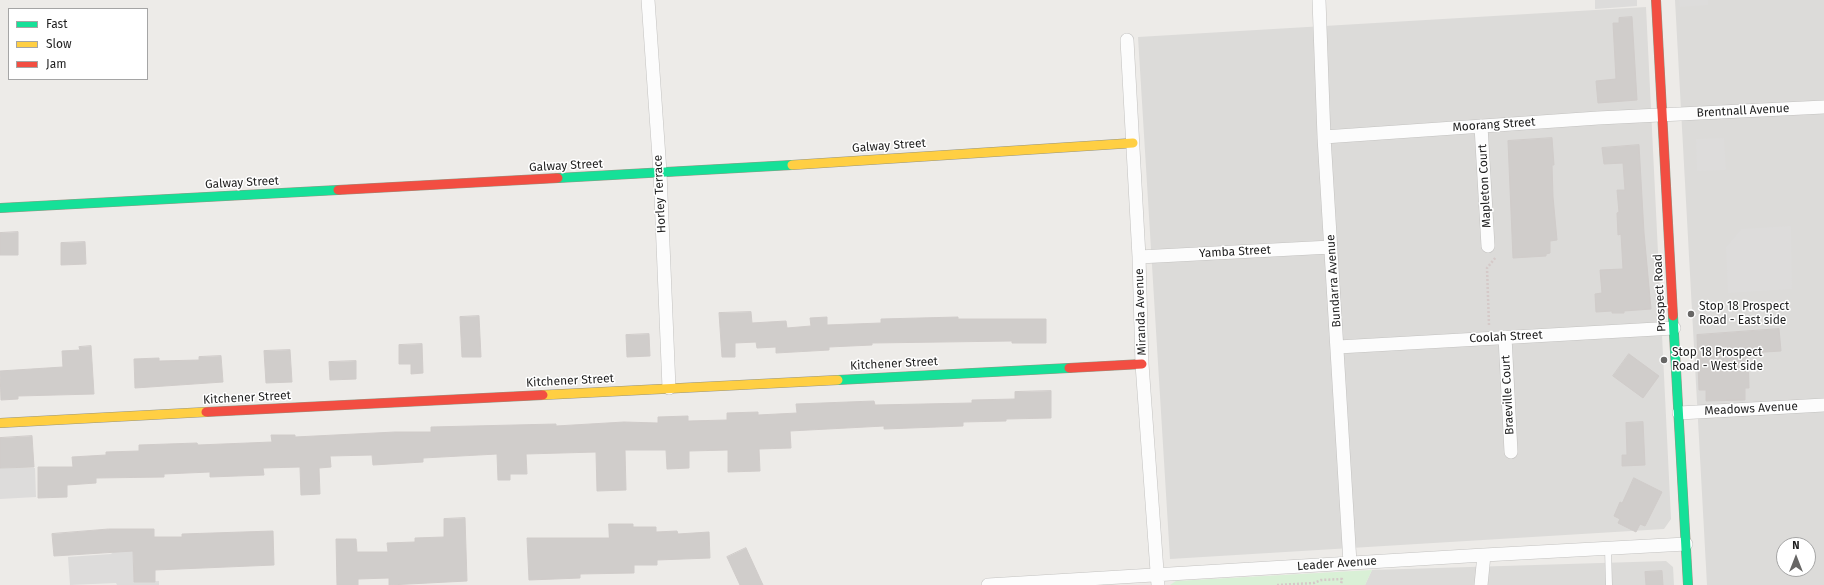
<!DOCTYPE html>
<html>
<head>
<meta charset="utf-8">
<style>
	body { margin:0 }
	#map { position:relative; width:1824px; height:585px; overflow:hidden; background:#edebe8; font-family:"Fira Sans",sans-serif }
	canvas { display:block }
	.legend { position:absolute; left:8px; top:8px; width:140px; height:72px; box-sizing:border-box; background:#fff; border:1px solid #a5a5a5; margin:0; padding:5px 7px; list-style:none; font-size:12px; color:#1f1f1f }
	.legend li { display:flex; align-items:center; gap:8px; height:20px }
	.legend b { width:20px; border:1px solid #a5a5a5 }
	.north { position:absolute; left:1776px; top:537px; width:40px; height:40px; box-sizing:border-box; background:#fff; border:1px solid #a5a5a5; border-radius:50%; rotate:0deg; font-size:11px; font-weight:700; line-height:16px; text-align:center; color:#1f1f1f }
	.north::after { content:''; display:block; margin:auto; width:14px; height:18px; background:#676665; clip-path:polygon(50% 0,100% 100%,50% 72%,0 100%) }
</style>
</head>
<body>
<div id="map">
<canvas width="1824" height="585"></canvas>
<ul class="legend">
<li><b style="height:5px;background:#16e098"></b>Fast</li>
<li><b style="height:5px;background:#ffcf43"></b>Slow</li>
<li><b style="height:5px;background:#f24e42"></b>Jam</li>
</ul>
<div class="north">N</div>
</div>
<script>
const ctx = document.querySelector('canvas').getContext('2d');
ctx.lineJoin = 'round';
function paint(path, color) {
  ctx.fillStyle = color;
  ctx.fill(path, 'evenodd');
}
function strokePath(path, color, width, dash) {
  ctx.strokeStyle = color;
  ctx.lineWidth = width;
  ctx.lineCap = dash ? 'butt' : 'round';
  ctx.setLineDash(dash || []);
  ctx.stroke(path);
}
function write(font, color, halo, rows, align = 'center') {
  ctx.font = font + ' "Fira Sans",sans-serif';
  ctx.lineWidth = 3;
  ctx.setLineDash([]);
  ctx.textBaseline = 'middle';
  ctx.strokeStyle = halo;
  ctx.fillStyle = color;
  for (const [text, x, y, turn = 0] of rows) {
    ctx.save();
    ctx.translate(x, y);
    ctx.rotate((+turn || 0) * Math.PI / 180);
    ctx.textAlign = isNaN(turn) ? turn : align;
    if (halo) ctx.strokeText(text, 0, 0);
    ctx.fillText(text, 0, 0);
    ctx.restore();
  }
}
const residential = new Path2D(`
	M1675 0H1824V585H1707ZM1784 545H1808V569H1784Z
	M1646 7 1671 519 1664 529 1170 559 1138 37Z
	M1666 561 1673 567 1674 585H1365L1372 570Z`);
const park = new Path2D(`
	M1372 570 1365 585H1170L1176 581Z`);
const parking = new Path2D(`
	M1595 0H1637V6L1595 9Z
	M1679 0H1708V5L1680 7Z
	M1724 138 1726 170 1697 171 1696 139Z
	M1791 226 1792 289 1728 293 1726 247 1741 229Z
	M0 468H35L36 497 0 499Z
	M114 551H133L134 582 159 581V585H117L116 583 70 585 68 557 111 554Z`);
const building = new Path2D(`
	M1632 17 1637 100 1598 103 1596 81 1616 79 1613 23H1619V18Z
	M1552 138 1554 165H1552L1553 197 1557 240 1550 241V253L1546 254V256L1513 258 1508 141Z
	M1639 145 1644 233 1651 309 1624 311V313H1612V311L1596 312 1595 294 1602 293 1600 270 1623 269 1621 234 1618 235 1617 213 1619 212 1617 190H1625L1623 163 1604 164 1602 148Z
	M18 232V255H0V233Z
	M85 242 86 264 61 265V243Z
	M751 312 752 323 786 321 787 328 811 326 810 318 827 317V325L881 323V319L958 317V319H1046V343H1012V341L872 343V345L829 347V350L776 353V347L757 348 756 342 735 343V357H722L719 313Z
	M479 316 481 357H462L460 317Z
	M1779 329 1781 351 1748 353 1749 388H1745V400L1706 401V390H1699L1697 335Z
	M649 334 650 356 627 357 626 335Z
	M422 344 423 373 411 374V364H399V345Z
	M91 346 94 394 18 396V399L1 400 0 371 63 367 62 351 80 350 79 347Z
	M290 350 292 382 266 383 264 351Z
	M1629 354 1659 376 1643 398 1613 376Z
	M221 356 223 382 135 388 134 359 159 358V361L199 360V357Z
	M356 361V379L330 380 329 362Z
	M1051 391V418L1006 419V421L963 422V426L884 429V426L790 431 791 448 759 449 760 471 728 472V450L689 451V468L667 469 666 450H625L626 490 597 491 596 452 526 454 527 474H510V480H498L497 454 423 458V462L373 465 372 455 330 456 331 467 319 468 320 494 301 495 300 467 263 468 264 475 210 477V472L164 474V477L96 478V483L67 485V497L38 498V467H73L72 457 106 455V452L139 451V445L197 443 198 445 272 442 271 435H295V437L395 432H431V427L556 424V426L624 422 658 423V417L688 416V421L727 420V413L758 412V415L797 413 796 404 874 401 875 405 972 403V400L1015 399V392Z
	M1643 422 1645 465 1622 466V455H1627L1626 423Z
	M32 436 34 467 0 468V438Z
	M1634 478 1662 492 1645 526 1640 524 1636 532 1618 523 1620 519 1614 516 1620 502 1622 503Z
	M465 518 467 581 389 585V578L358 579V585H337L336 539H356L357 552H388L387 543 415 542V538L444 537V519Z
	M609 524H633V527H656V532L677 531 678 534 709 532 710 558 657 560V565H634V573L580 574V578L529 580 527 538H609Z
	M109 529H154V537H182V534L273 531 274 565 155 570V582H134L133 551 54 556 52 534Z
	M746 548 763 585H740L727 557Z
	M1662 571 1663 585H1646L1645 572Z`);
const path = new Path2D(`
	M1489 325 1487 268 1496 257
	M1277 585 1314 583 1321 580 1342 579 1341 585`);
const lane = new Path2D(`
	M1608 549 1609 585`);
const street = new Path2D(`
	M648 0 660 172 669 388
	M1319 0 1324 137 1350 563
	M1127 40 1139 257 1142 364 1158 585
	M1481 126 1488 246
	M1324 137 1598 118 1824 107
	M1139 257 1331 247
	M1505 337 1511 452
	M1338 347 1674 328
	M1679 413 1824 405
	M988 585 1484 555 1686 544
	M1481 585 1484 555`);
const fast = new Path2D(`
	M558 178 792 165
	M0 208 338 190
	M1673 316 1688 585
	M838 380 1069 368`);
const slow = new Path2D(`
	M792 165 1133 143
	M543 395 838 380
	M0 423 206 412`);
const jam = new Path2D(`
	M1656 0 1673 316
	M338 190 558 178
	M1069 368 1142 364
	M206 412 543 395`);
const markers = [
	[1691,314,4,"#676665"],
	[1664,360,4,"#676665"]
];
const streetNames = [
	["Brentnall Avenue",1743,111,-3],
	["Moorang Street",1494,125,-4],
	["Galway Street",889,146,-4],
	["Galway Street",566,166,-3],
	["Galway Street",242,183,-3],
	["Mapleton Court",1485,186,-93],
	["Horley Terrace",660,194,-93],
	["Yamba Street",1235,252,-3],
	["Bundarra Avenue",1334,281,-94],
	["Prospect Road",1660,293,-93],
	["Miranda Avenue",1141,312,-92],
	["Coolah Street",1506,337,-3],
	["Kitchener Street",894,364,-3],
	["Kitchener Street",570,381,-3],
	["Braeville Court",1508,395,-93],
	["Kitchener Street",247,398,-3],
	["Meadows Avenue",1751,409,-3],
	["Leader Avenue",1337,564,-4]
];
const poiNames = [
	["Stop 18 Prospect",1699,307],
	["Road - East side",1699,321],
	["Stop 18 Prospect",1672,353],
	["Road - West side",1672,367]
];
paint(residential, '#dcdbd9');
paint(park, '#d9f0d6');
paint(parking, '#dddcdb');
paint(building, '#d0cdcb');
strokePath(building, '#d0ccca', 1);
strokePath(lane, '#c3c2c0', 7);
strokePath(street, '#c3c2c0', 14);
strokePath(fast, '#959482', 10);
strokePath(slow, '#959482', 10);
strokePath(jam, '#959482', 10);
strokePath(path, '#d5c9c8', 2.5, [2, 2]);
strokePath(lane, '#fcfcfc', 6);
strokePath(street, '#fcfcfc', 13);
strokePath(fast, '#16e098', 9);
strokePath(slow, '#ffcf43', 9);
strokePath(jam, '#f24e42', 9);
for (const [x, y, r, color] of markers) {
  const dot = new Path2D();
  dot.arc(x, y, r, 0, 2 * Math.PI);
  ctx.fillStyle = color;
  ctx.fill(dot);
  strokePath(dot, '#fff', 1.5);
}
write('12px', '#1f1f1f', '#fff', streetNames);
write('12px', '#1f1f1f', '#fff', poiNames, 'left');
</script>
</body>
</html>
